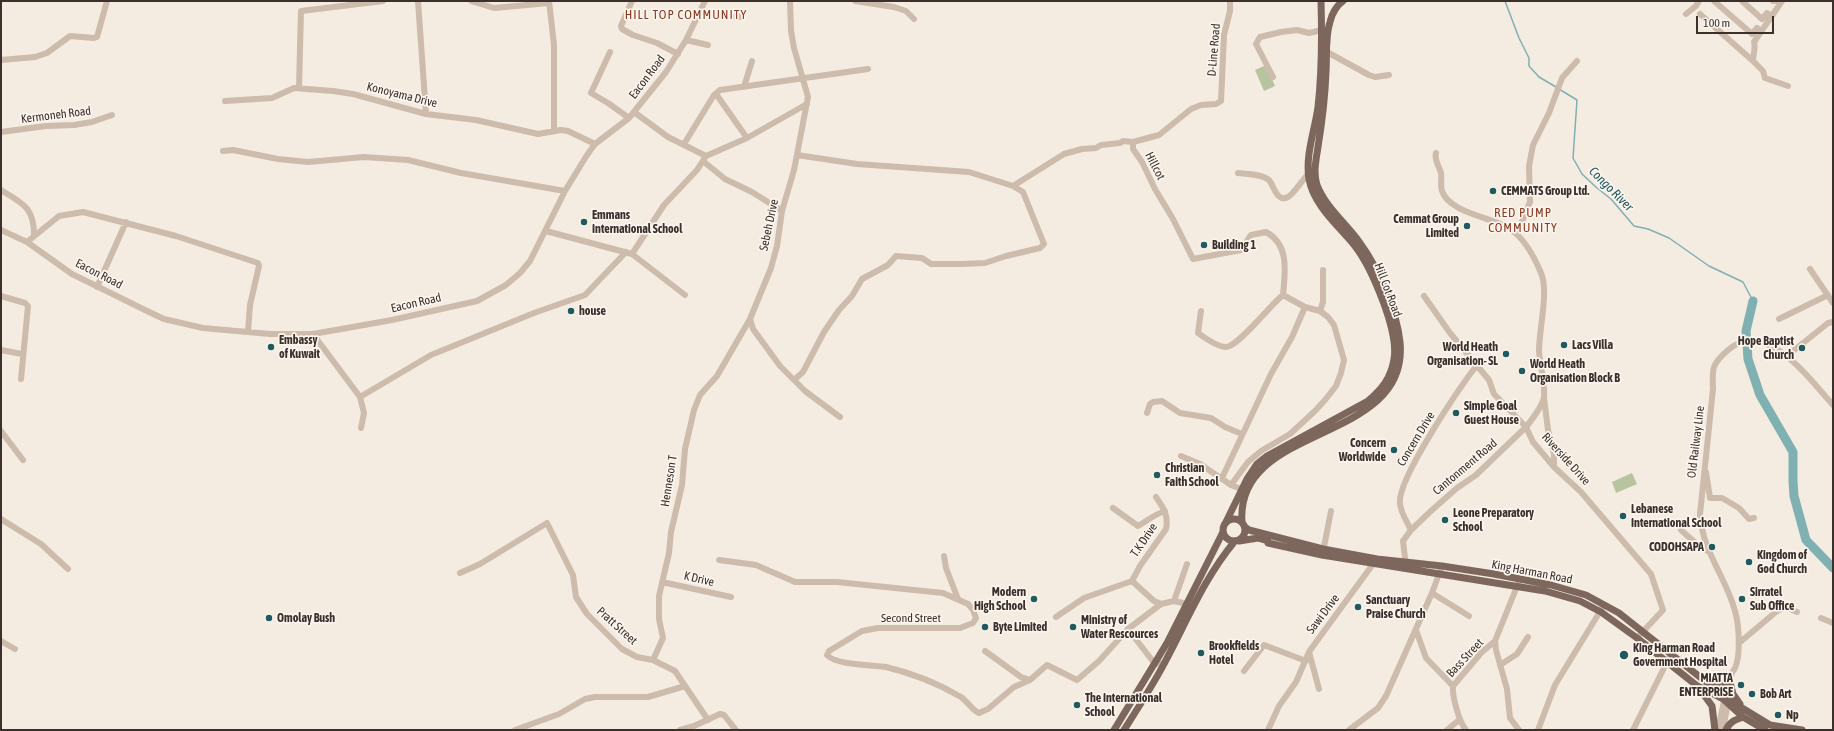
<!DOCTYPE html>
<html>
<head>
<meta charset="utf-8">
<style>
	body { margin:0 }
	#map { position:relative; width:1834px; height:731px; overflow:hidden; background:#f4ebe1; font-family:"Asap Condensed",sans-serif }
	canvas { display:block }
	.frame { position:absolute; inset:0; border:2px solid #3b302b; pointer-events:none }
	.scale { position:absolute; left:1696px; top:16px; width:78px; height:18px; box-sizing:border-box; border:2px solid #3b302b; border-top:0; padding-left:5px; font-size:12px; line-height:14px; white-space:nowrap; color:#3b302b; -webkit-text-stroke:3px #fbf5ee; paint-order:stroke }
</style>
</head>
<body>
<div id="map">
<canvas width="1834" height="731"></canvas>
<div class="frame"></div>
<div class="scale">100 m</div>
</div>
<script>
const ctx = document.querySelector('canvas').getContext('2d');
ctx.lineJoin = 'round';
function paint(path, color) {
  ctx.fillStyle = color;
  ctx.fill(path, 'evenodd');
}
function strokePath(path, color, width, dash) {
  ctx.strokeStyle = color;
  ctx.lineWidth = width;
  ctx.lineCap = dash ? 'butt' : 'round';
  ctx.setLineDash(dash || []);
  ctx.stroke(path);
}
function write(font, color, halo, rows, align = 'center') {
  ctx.font = font + ' "Asap Condensed",sans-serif';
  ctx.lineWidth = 3.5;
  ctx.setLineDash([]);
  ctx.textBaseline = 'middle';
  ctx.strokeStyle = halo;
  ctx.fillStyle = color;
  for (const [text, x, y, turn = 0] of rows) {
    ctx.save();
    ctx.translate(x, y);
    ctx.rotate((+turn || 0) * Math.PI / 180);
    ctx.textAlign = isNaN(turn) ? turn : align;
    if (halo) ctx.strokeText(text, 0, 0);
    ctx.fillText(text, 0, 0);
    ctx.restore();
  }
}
const green = new Path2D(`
	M1266 65 1275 86 1264 91 1255 70Z
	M1632 473 1637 484 1616 493 1612 482Z`);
const stream = new Path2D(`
	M1505 1 1519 38 1529 58V66L1539 77 1556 87
	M1559 89 1577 100 1573 158 1582 174 1597 188 1611 199 1634 226 1648 229 1669 238 1709 266 1743 282 1753 301`);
const river = new Path2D(`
	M1753 301 1746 331 1748 359 1760 395 1793 452V481L1794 496 1806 540 1833 568`);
const minor = new Path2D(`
	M418 1 426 114
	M471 1 494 8 549 3
	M549 1 554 45V131
	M632 1 621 26 622 29 633 35 657 43 678 54
	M790 1 791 31 794 48 808 97 794 170 782 211 777 246 771 268 750 319 753 329 780 366 805 391 840 417
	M855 1 894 7 906 11 914 19
	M1230 1V11L1224 35 1221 101 1216 104 1201 105 1191 109 1159 135 1133 142V149L1142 162 1155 189 1173 219 1193 259 1241 250 1251 235 1266 232C1290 245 1285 272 1283 295
	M1714 1 1752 34 1757 28 1761 31
	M1742 1 1762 19 1767 13 1772 16
	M1773 1H1775
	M1782 1 1754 42C1756 49 1753 54 1753 61L1763 71 1765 78 1788 86
	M699 13 721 16 742 17
	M1686 14 1696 6 1699 1
	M1700 14 1753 61
	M686 40 708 45
	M610 52 591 93 608 103 629 118
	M1327 52 1369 75 1375 77 1389 75
	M1 60 35 57 47 53 70 36 94 38 97 37 107 1
	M1273 77 1256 44 1260 37 1281 32 1297 30 1309 33 1322 30
	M744 87 752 61
	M299 88 301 11 383 1
	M716 94 747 138
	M225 101 272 98 294 88 333 91 353 94 426 114 476 120 538 134 561 130 568 131 595 144
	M634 112 668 137 706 156 747 138 807 104
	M1 132 46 126 74 125 92 122 112 115
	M684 144 714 95 720 90 868 69
	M223 151 233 150 278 159 308 162 364 157 408 160 461 173 565 191
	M703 161 725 179 752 192 782 211
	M1238 173C1247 174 1262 174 1269 180 1274 186 1277 203 1288 197 1293 195 1303 179 1309 173
	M1013 186 1064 154 1082 149 1096 148 1101 145 1120 143 1123 141 1133 142
	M1 190C23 204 34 207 34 235
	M1 230 27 242 72 274 147 311 164 319 203 328 270 334H313L392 320 477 301 506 285 520 273 530 261 565 191 587 155 595 144 629 118 666 72 686 40 705 1
	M546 231 632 254 685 295
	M1517 234 1530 202 1529 166 1533 145 1549 113 1562 78 1577 61
	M27 242 59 216 83 212 176 236 258 263 259 266 250 305 248 332
	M632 254 664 205 697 170 706 156
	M1810 269 1833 303
	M97 287 126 222
	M1 296 25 303 28 306 21 379
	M1424 296 1450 333 1489 380 1494 394 1526 427 1533 442 1554 467 1581 492 1651 574 1663 610 1637 638
	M1201 311 1198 333C1205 338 1217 347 1226 347 1238 347 1271 304 1283 295
	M1320 311 1323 302V270
	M1779 319 1828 295
	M313 334 360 397 364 413 361 428
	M1 350 22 354
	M1787 356 1828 323 1833 322
	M794 380 803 372 824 332 839 310 852 296 862 279 888 265 896 256 922 258 931 264H962L985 263 1006 256 1040 248 1044 244 1023 192 1013 186 969 172 857 164 797 155
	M360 397 431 355 534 313 585 295 626 252
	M1544 398 1548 430 1554 454V467
	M1147 413 1150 404 1153 402 1162 401 1180 413 1211 418 1225 427 1242 434
	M1 431 23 460
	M1181 456 1200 464 1231 485 1241 489
	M1706 472 1710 498H1722L1739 508 1749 519 1754 518
	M1222 478 1271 374 1292 337 1305 307
	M1231 485 1248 462 1261 451 1290 434 1315 411 1325 400 1336 386 1341 373 1344 360 1334 325 1328 317 1320 311 1305 307 1283 295
	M1113 508 1138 526C1147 521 1155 514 1165 511
	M1 519 41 544 68 569
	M1411 530C1407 522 1401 513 1400 504 1396 481 1460 387 1477 365
	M1681 530 1700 547 1708 551
	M1323 552 1331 511
	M944 556 946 568 958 599
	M719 560 756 565 795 582H837L943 593 968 604 973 610 976 618 973 623 960 628H878L862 631 829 651 827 655C835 665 873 665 886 667 911 673 939 684 961 697 968 702 972 710 979 713L988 709 1014 687 1030 680 1047 665 1077 680 1099 661 1128 629 1161 604
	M1406 566 1403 541 1411 530 1432 510 1457 488 1476 475 1526 427C1531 421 1544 404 1544 396 1545 381 1540 366 1539 351 1539 329 1549 291 1541 273 1534 256 1523 236 1507 227 1489 217 1449 212 1442 191 1440 186 1442 179 1441 173 1439 166 1434 160 1436 153
	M460 573 480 564 547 523 573 575 576 597 587 614 622 649 637 657 653 660 675 671 708 720
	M1132 581 1140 566 1166 529C1169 516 1163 507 1156 497
	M662 582 731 597
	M1432 593 1469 616
	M1174 601 1187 564
	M1056 617 1084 598 1132 581 1154 601 1161 604 1174 601 1187 604
	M1821 618 1833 623
	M1128 629 1155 664 1165 663
	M1416 630 1426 658 1453 686
	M1 641 15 649
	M1495 641 1496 650 1507 689 1510 718 1519 730
	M1739 643 1777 611 1786 607 1797 612
	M985 651 1021 677 1030 680
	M653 660 663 638 659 619V596L669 553 671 532 682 485 685 449 694 410 700 395 717 376 750 319
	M1500 665 1517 654 1528 637
	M1244 671 1264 645 1306 661
	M1319 689 1309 652 1311 649 1376 560
	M515 730 559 714 585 699 595 697H648L685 686
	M680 730 694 726 720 714 724 715 736 730
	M1268 730 1279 706 1296 682 1309 652
	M1349 730 1378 708 1386 696 1432 593 1442 566
	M1447 730 1459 720
	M1466 730C1459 722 1452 696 1453 686L1481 653 1495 641 1520 579
	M1538 730 1555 685 1604 605
	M1633 730 1671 654
	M1718 730 1725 696
	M1723 730C1724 719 1728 708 1729 697 1730 690 1729 680 1732 673 1732 672 1735 669 1735 668 1741 655 1739 624 1735 611 1726 577 1702 551 1700 514L1713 389C1712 368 1712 364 1728 350 1766 317 1811 381 1833 405`);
const major = new Path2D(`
	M1223 530a11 11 0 1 1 22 0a11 11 0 1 1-22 0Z
	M1242 522C1235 422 1410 445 1400 342 1397 312 1378 267 1360 243 1346 223 1326 208 1317 185 1313 173 1316 160 1318 147 1322 122 1325 98 1326 72 1327 56 1325 37 1330 22 1332 14 1336 6 1343 1
	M1225 524 1247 479 1257 464 1267 456 1368 401C1382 389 1391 378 1394 359 1399 332 1372 268 1355 246 1339 226 1314 206 1309 179 1305 155 1315 130 1318 107 1322 72 1322 36 1321 1
	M1245 527 1249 530 1323 549 1377 559 1442 566 1494 574 1551 585 1586 595 1619 613 1729 700 1770 725 1802 730
	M1239 541 1258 538 1268 541V543L1322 555 1545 591 1580 601 1601 612 1637 638 1696 685 1723 699 1743 717 1765 730
	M1730 682 1733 694 1740 704
	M1711 683 1720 686 1728 680
	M1699 688 1712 706 1715 730
	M1114 730 1167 643 1223 532
	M1124 730C1138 708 1153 685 1165 662 1187 621 1204 578 1235 541
	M1726 730C1729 722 1735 720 1743 717`);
const markers = [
	[1493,191,4,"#1f5a5e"],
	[584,222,4,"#1f5a5e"],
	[1467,226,4,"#1f5a5e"],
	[1204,245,4,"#1f5a5e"],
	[571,311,4,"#1f5a5e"],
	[1564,345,4,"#1f5a5e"],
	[271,347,4,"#1f5a5e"],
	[1802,348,4,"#1f5a5e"],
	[1506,354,4,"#1f5a5e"],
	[1522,371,4,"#1f5a5e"],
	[1456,413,4,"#1f5a5e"],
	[1394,450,4,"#1f5a5e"],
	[1157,475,4,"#1f5a5e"],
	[1623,516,4,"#1f5a5e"],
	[1445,520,4,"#1f5a5e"],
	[1712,547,4,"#1f5a5e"],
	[1749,562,4,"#1f5a5e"],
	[1034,599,4,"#1f5a5e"],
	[1742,599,4,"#1f5a5e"],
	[1358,607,4,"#1f5a5e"],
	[269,618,4,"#1f5a5e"],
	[985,627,4,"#1f5a5e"],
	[1073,627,4,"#1f5a5e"],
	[1201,653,4,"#1f5a5e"],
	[1624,655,5,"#1f5a5e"],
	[1741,685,4,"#1f5a5e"],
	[1752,694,4,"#1f5a5e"],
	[1077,705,4,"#1f5a5e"],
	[1778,715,4,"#1f5a5e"]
];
const streetNames = [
	["D-Line Road",1214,50,-85],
	["Eacon Road",647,77,-53],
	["Konoyama Drive",402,95,14],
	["Kermoneh Road",56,115,-7],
	["Hillcot",1155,166,63],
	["Sebeh Drive",769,225,-78],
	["Eacon Road",99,274,27],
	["Hill Cot Road",1388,290,69],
	["Eacon Road",416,303,-13],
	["Concern Drive",1416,439,-59],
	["Old Railway Line",1696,442,-83],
	["Riverside Drive",1566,459,48],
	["Cantonment Road",1465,467,-40],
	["Henneson T",669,481,-81],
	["T.K Drive",1144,540,-56],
	["King Harman Road",1532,572,11],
	["K Drive",699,579,13],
	["Sawi Drive",1323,614,-53],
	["Second Street",911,618],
	["Pratt Street",617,626,42],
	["Bass Street",1465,658,-47]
];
const poiNames = [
	["CEMMATS Group Ltd.",1501,191],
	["Emmans",592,215],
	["International School",592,229],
	["Cemmat Group",1459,219,"right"],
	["Limited",1459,233,"right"],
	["Building 1",1212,245],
	["house",579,311],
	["Embassy",279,340],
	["of Kuwait",279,354],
	["Hope Baptist",1794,341,"right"],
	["Church",1794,355,"right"],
	["Lacs Villa",1572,345],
	["World Heath",1498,347,"right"],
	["Organisation- SL",1498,361,"right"],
	["World Heath",1530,364],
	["Organisation Block B",1530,378],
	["Simple Goal",1464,406],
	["Guest House",1464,420],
	["Concern",1386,443,"right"],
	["Worldwide",1386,457,"right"],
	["Christian",1165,468],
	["Faith School",1165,482],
	["Lebanese",1631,509],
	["International School",1631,523],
	["Leone Preparatory",1453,513],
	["School",1453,527],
	["CODOHSAPA",1704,547,"right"],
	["Kingdom of",1757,555],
	["God Church",1757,569],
	["Modern",1026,592,"right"],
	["High School",1026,606,"right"],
	["Sirratel",1750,592],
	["Sub Office",1750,606],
	["Sanctuary",1366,600],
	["Praise Church",1366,614],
	["Omolay Bush",277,618],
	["Ministry of",1081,620],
	["Water Rescources",1081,634],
	["Byte Limited",993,627],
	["Brookfields",1209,646],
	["Hotel",1209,660],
	["King Harman Road",1633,648],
	["Government Hospital",1633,662],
	["MIATTA",1733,678,"right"],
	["ENTERPRISE",1733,692,"right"],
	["Bob Art",1760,694],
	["The International",1085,698],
	["School",1085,712],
	["Np",1786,715]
];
const neighbourhoodNames = [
	["HILL TOP COMMUNITY",686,15],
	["RED PUMP",1523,213],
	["COMMUNITY",1523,228]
];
const waterNames = [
	["Congo River",1611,189,45]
];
paint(green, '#b8c4a0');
strokePath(stream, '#7fb0b2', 1.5);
strokePath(river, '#7fb0b2', 9);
strokePath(minor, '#cdbbac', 6);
strokePath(major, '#7d675c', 7);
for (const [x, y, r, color] of markers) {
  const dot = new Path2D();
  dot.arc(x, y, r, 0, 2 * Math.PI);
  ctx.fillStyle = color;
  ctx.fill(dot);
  strokePath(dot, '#fbf5ee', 1.5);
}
write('12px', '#3b302b', '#fbf5ee', streetNames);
write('bold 12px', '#3b302b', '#fbf5ee', poiNames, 'left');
ctx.letterSpacing = '1px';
write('13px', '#8c3b22', '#fbf5ee', neighbourhoodNames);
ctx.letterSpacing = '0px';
write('italic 13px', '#1f5a5e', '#fbf5ee', waterNames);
</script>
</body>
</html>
